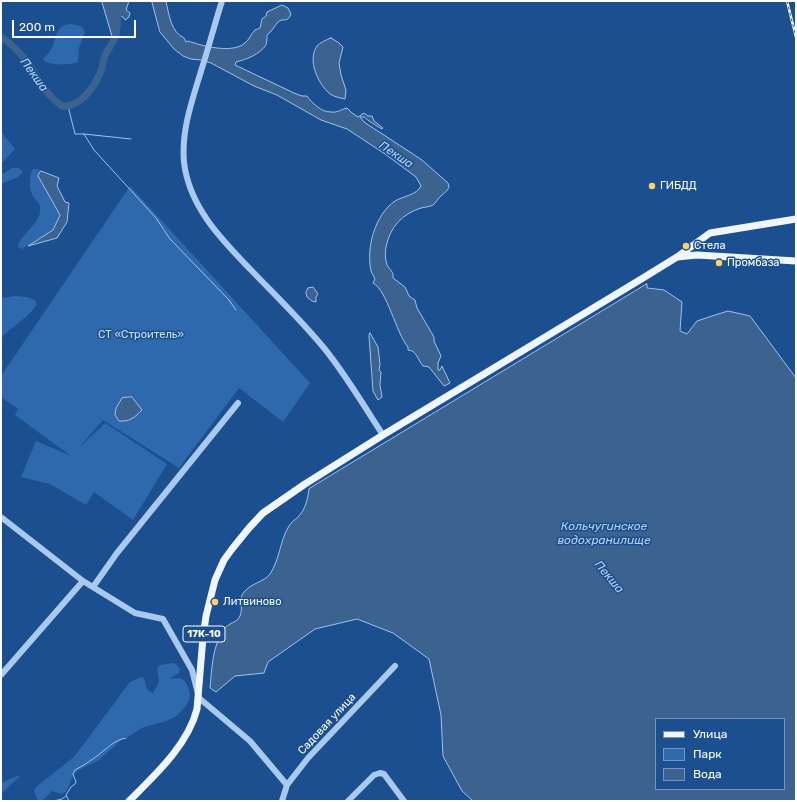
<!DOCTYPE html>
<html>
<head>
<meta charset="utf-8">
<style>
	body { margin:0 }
	#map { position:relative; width:797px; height:802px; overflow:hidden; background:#1b4f8f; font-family:Rubik,sans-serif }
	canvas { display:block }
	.frame { position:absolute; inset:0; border:2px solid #fff; pointer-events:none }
	.legend { position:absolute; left:655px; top:718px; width:130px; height:72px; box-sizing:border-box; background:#1b4f8f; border:1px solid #7695bc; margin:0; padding:5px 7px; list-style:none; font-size:12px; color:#fff }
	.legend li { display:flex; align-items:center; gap:8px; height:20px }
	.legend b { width:20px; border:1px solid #7695bc }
	.scale { position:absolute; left:12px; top:20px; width:124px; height:18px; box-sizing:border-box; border:2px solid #fff; border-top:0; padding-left:5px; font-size:12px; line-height:14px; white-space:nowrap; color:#fff; -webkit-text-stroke:3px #1b4f8f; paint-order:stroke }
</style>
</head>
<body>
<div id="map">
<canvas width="797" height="802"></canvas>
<div class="frame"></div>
<ul class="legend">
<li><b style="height:5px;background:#f0f6ff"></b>Улица</li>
<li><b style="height:11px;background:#2e69ad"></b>Парк</li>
<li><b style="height:11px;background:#3c6290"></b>Вода</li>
</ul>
<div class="scale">200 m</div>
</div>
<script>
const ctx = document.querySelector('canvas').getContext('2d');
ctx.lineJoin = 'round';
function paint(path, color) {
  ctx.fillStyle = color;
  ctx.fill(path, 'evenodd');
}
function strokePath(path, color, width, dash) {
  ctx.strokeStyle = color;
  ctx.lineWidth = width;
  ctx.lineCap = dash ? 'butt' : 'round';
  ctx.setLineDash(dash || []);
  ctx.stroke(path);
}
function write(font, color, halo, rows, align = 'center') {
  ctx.font = font + ' Rubik,sans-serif';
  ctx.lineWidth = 3;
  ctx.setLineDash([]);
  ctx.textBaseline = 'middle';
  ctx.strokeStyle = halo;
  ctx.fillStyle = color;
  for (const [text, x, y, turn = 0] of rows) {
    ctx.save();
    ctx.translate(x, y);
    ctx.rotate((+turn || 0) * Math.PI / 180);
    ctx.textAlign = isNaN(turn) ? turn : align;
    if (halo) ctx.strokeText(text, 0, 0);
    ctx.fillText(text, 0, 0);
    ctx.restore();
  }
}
const green = new Path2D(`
	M70 24C76 25 83 25 85 32L79 48 78 62C70 65 50 66 43 60L44 58C48 54 51 50 53 45 57 34 57 26 70 24Z
	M1 132 15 149 4 161 1 162Z
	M12 168H19L23 172 18 177 1 184V175Z
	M33 169H37L41 171 38 176 60 215 53 230 22 249 18 247C18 238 38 224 40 213 42 201 35 202 32 194 29 187 29 176 33 169Z
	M130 186 310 383 283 422 239 388 179 468 103 420 78 449 105 423 167 464 133 520 94 492 86 505 50 484 21 477 36 441 71 456 15 415 18 409 1 397V376Z
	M16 296 27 297 35 300 37 304C29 318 12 326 1 338V298Z
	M173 663 176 664 180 669 179 673 169 679C177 678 183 676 187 685 191 693 191 700 185 707 172 724 160 721 142 728 137 731 131 735 126 738V736L99 760 77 771 74 774 66 792 61 794 52 791 42 801 37 799 34 790 37 786 74 757 130 682 141 677 144 678C146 684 146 692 153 693L159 682 157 668 160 665Z
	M17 776H20L1 794V783Z`);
const water = new Path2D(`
	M102 1H129L126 10 130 13 129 17 125 20 122 16 115 21 116 26 119 32 115 42 111 41 112 37Z
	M152 1H166C169 15 171 32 184 38L186 42 188 41C202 46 233 54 245 43 249 40 251 34 255 30 256 29 259 29 260 28L262 19 266 16 267 12 282 5 288 8 291 14C287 24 283 17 278 22 274 26 272 32 267 35 267 38 267 42 266 45 259 55 247 59 236 62L235 65 294 93 302 96H307C312 103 321 112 331 112 337 113 342 109 347 108L352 113 358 117 364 113 368 116H372L374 121 383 128 382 129C378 127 367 120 364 117H360L364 122 422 160 448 183 449 187C447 192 444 193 441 196 438 198 436 203 433 205 429 207 425 207 421 208 402 214 390 227 386 247 385 253 385 259 387 265 390 270 394 272 393 278L405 287 409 296 415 300 417 308 434 337V341L441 356 438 363V370H440L442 366 450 383 444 386 429 367 423 366C418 360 416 350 408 350V347C396 333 387 290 373 283L375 279C374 276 372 274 371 271 366 247 375 215 395 201 403 196 417 195 421 186L416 177 385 154 347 129 321 120 277 95 254 86 211 63 201 60 191 59 183 56 174 49 160 32Z
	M331 38 339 43 343 47 339 63 341 75 346 90 345 99C340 98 335 97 330 94 318 84 307 60 317 46 321 42 326 40 331 38Z
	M41 171 59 178 57 186 65 202 69 203 67 222 57 238 28 246 53 230 60 215 38 176Z
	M647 284V288L664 290 682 302 680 331 687 334 697 321 712 316 728 311 750 316 796 378V801H473L462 791 443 756 441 715 429 659 393 633 357 619 315 629 268 662 264 673 235 676 216 692 210 688C212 668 212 647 224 629 228 623 237 623 240 616 244 607 237 598 245 591 252 583 264 582 270 574 280 559 280 540 289 526 291 522 295 520 298 517 305 510 308 499 309 489ZM656 719H784V789H656Z
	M308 288 313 287 318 294 316 297V302L312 301 307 297 306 293Z
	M370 333 378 347 380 364 379 370 381 372 380 385 382 397 378 400 373 391 369 336Z
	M132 397 142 410C135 417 130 422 119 421L115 415 116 408 122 398Z`);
const stream = new Path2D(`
	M68 106 75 134H84L94 150 156 218 170 239 229 300 236 310
	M84 134 131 139
	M54 801 62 799 66 796
	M69 801 66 795 71 787 75 784 76 782 73 774 75 770C84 765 94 759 102 752 110 746 115 740 126 738`);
const river = new Path2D(`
	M1 37C14 45 25 58 33 71 42 84 48 97 62 106 81 108 96 85 102 68 103 64 103 58 106 54 109 47 114 42 116 35 118 24 118 12 119 1`);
const minor = new Path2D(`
	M222 1C215 23 209 46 202 68 193 98 181 130 184 162 189 207 222 240 251 270 276 296 301 320 324 348 346 375 364 406 383 435
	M1 517 83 581 135 613 163 619 192 670 199 698 250 741 287 785
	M93 587 117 553 238 403
	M1 675 83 581
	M282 801 287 785 308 758 395 666
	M348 801 374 775 380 773 384 774 404 801`);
const major = new Path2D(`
	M677 257 697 255 796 261
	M129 801C155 775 188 745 197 709L203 637 206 616 215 580 224 560 232 549 249 528 263 513 305 484 383 435 643 278 677 257 710 233 796 219`);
const rail = new Path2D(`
	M787 1 796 37`);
const markers = [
	[652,186,4,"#ffd166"],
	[686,246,4,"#ffd166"],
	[719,263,4,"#ffd166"],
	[215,602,4,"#ffd166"]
];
const shields = [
	[204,634,42]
];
const shieldNames = [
	["17К-10",204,634]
];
const poiNames = [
	["ГИБДД",660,186],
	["Стела",694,246],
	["Промбаза",727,263],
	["Литвиново",223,602]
];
const parkNames = [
	["СТ «Строитель»",141,335]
];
const streetNames = [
	["Садовая улица",327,724,-47]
];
const waterNames = [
	["Пекша",34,75,54],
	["Пекша",396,155,34],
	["Кольчугинское",604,527],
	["водохранилище",604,541],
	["Пекша",609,577,50]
];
paint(green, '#2e69ad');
paint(water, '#3c6290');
strokePath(water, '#9cc4f0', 1);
strokePath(stream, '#9cc4f0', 1);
strokePath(river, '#3c6290', 7);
strokePath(minor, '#a9c9ee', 6);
strokePath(major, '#f0f6ff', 7);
strokePath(rail, '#fff', 2.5);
strokePath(rail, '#1b4f8f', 1, [3]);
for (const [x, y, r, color] of markers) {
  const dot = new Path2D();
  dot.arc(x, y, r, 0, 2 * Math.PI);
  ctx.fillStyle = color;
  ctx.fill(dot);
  strokePath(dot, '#1b4f8f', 1.5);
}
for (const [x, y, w] of shields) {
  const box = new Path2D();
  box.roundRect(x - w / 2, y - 8, w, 16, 3);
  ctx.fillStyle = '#1b4f8f';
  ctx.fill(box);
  strokePath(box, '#fff', 1);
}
write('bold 10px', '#fff', null, shieldNames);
write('11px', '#fff', '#1b4f8f', poiNames, 'left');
write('11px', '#cfe3fa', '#1b4f8f', parkNames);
write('11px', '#fff', '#1b4f8f', streetNames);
write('italic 12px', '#b5d3f5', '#1b4f8f', waterNames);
</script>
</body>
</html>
